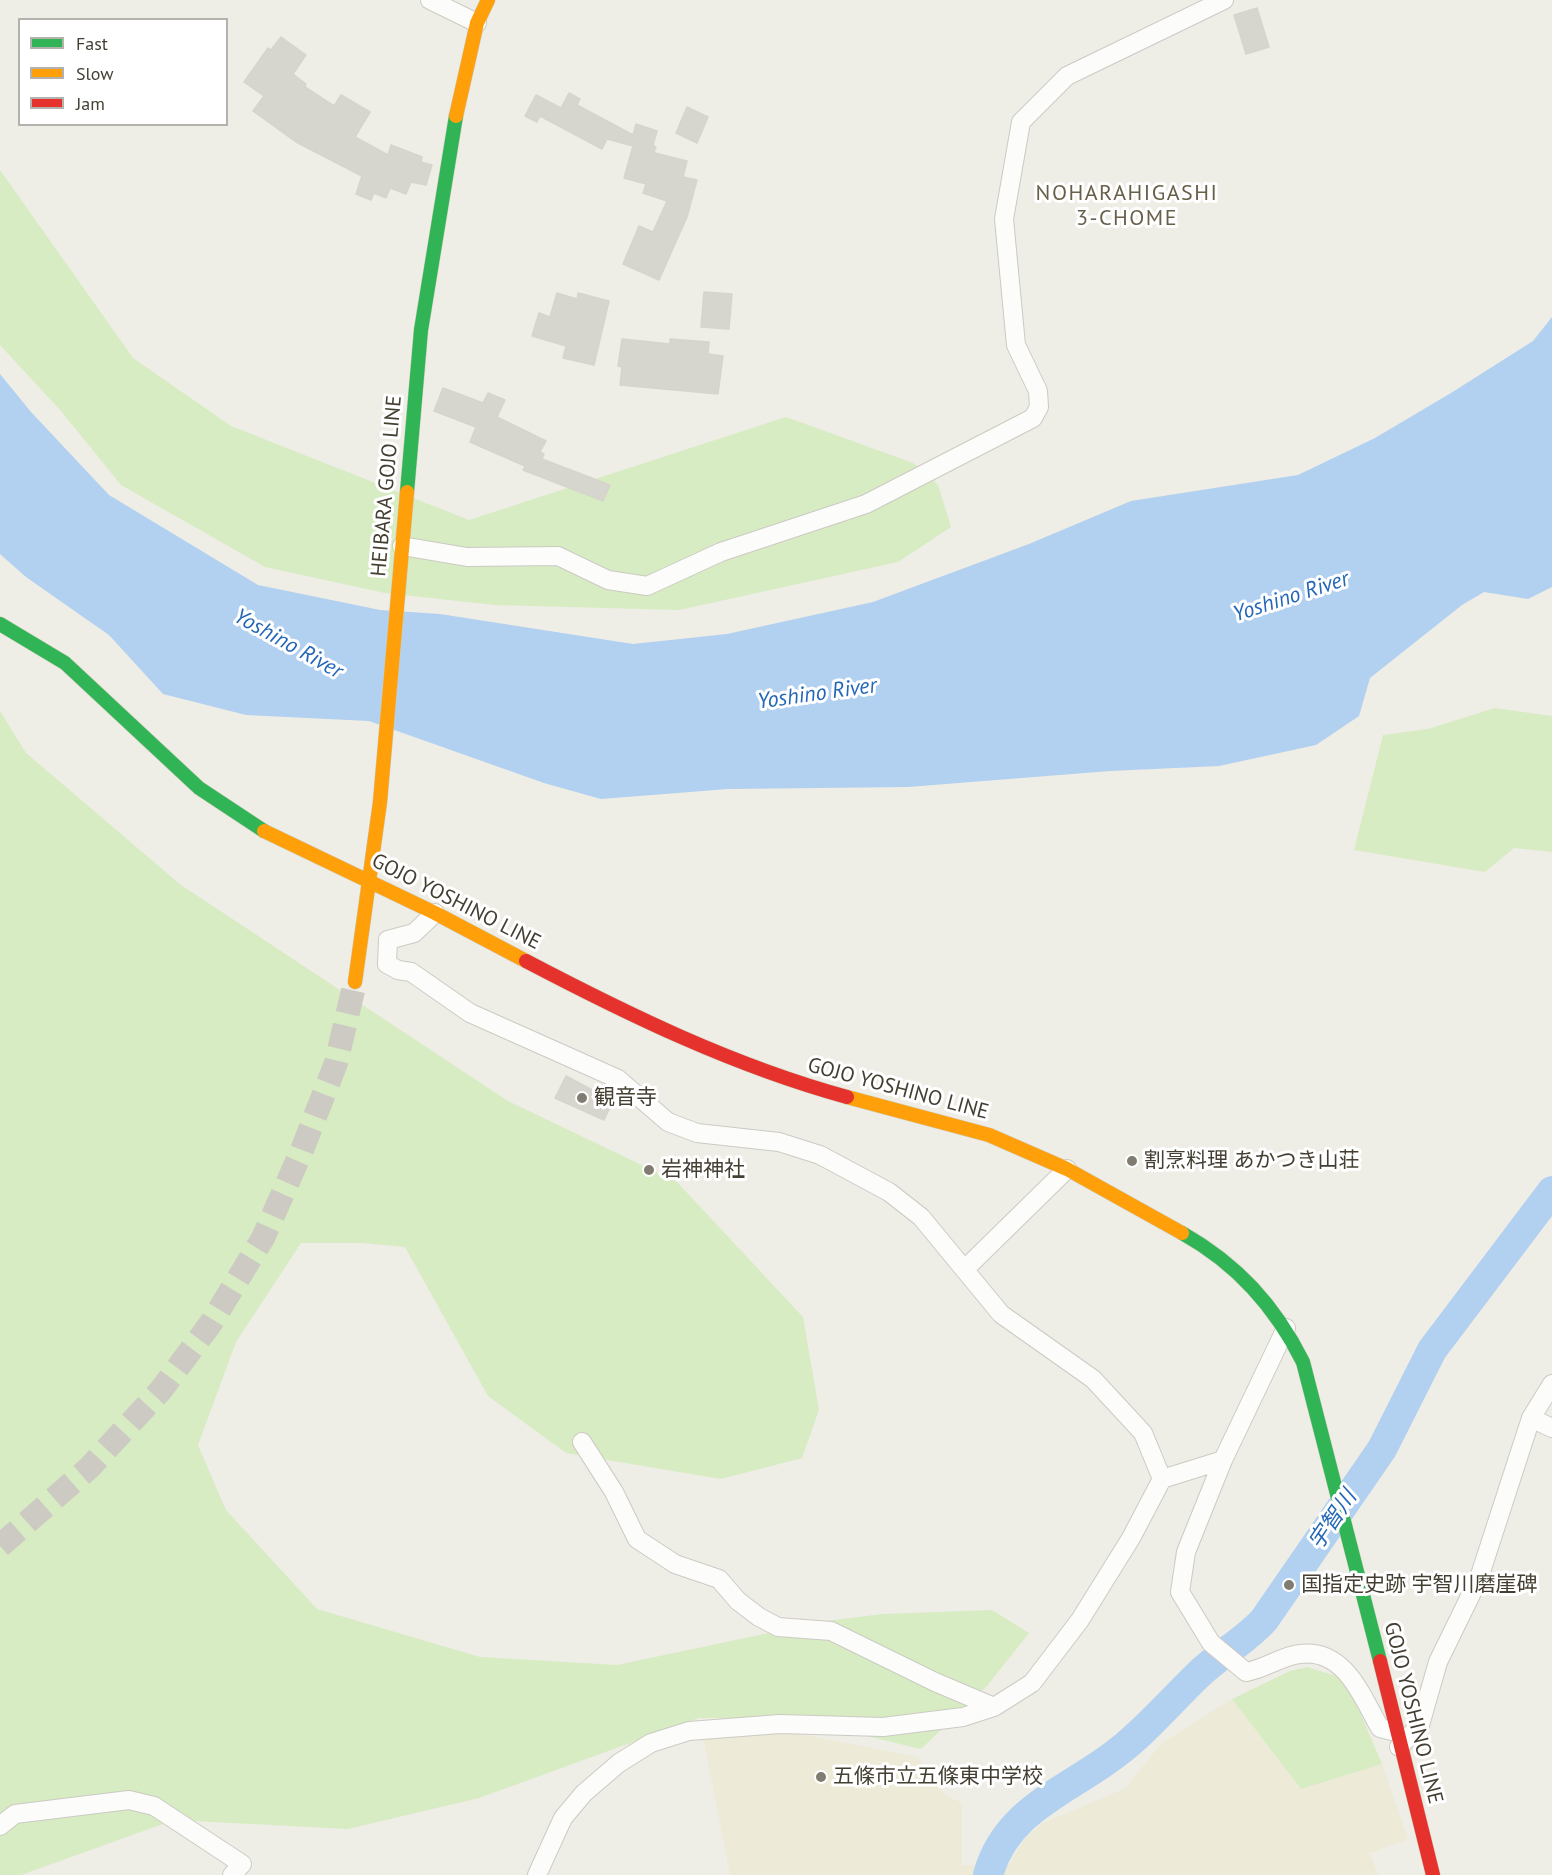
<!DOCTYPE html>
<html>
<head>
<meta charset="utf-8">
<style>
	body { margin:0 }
	#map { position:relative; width:1552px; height:1875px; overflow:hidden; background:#eeede6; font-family:"PT Sans",sans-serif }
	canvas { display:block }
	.legend { position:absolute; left:18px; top:18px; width:210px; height:108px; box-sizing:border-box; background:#fff; border:2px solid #b4b2ad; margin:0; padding:8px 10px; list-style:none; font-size:18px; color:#443f32 }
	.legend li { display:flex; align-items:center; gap:12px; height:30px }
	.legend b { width:30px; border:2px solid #b4b2ad }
</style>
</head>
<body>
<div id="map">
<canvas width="1552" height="1875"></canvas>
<ul class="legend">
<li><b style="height:8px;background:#30b455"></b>Fast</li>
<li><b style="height:8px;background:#ff9f0a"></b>Slow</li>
<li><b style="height:8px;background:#e5322d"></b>Jam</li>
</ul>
</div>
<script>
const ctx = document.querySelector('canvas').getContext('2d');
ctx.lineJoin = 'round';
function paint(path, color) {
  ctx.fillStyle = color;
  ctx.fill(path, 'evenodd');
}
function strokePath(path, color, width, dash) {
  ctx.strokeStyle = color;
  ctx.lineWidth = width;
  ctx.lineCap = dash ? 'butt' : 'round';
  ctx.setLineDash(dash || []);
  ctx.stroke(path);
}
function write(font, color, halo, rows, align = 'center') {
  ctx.font = font + ' "PT Sans","Noto Sans JP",sans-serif';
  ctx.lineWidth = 6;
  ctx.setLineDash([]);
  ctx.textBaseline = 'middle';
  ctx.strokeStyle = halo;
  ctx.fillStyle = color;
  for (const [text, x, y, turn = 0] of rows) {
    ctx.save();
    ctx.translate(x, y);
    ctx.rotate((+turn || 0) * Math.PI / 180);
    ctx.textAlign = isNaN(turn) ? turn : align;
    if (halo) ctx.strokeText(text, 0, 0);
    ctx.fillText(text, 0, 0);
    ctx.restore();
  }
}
const education = new Path2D(`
	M1232 1699 1301 1789 1382 1764 1408 1839 1370 1853 1378 1875H730L703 1736 784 1731 918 1757 943 1794 962 1803V1865L1008 1866 1025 1839 1041 1824 1124 1789 1162 1743Z`);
const green = new Path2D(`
	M0 170 133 358 231 426 469 520 786 417 913 463 938 485 951 527 898 562 679 610 495 605 385 593 265 567 121 485 61 411 0 345Z
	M1495 708 1552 716V852L1514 848 1485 872 1354 850 1383 735 1428 729Z
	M0 711 26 753 181 885 508 1101 677 1182 803 1317 819 1410 802 1458 721 1479 566 1453 488 1396 405 1247 362 1243H301L236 1342 198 1445 226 1510 317 1609 480 1657 617 1665 826 1621 883 1614 992 1610 1029 1633 987 1686 921 1749 792 1718H699L479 1798 348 1829 174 1820 21 1875H0Z
	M1307 1667 1339 1677 1350 1689 1382 1764 1301 1789 1232 1699 1290 1671Z`);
const water = new Path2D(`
	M1552 317V587L1528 599 1484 592 1462 605 1370 678 1359 716 1316 745 1219 766 1110 771 908 787 728 789 601 799 544 783 369 721 246 715 163 694 109 635 26 577 0 554V374L31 412 109 495 258 585 380 610 440 614 633 644 727 634 873 602 1029 544 1131 501 1298 475 1375 438 1451 393 1533 341Z`);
const river = new Path2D(`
	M988 1875C1006 1810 1065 1792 1114 1755 1145 1732 1170 1702 1197 1676 1218 1655 1244 1642 1264 1620L1382 1449 1432 1350 1552 1191`);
const building = new Path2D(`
	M1257 8 1269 47 1246 54 1234 15Z
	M281 37 306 55 293 74 306 84 305 87 334 106 341 95 370 112 355 137 388 155 391 145 422 157 421 162 432 165 426 185 411 182 406 194 390 188 386 198 374 193 371 200 356 194 362 176 296 142 253 111 264 96 244 82 268 48 271 50Z
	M569 93 580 99 577 105 633 135 636 124 657 131 653 145 656 147 654 152H651L687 161 683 177 697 180 687 217 659 280 623 264 639 226 653 232 667 201 643 193 646 184 624 178 633 146 607 139 602 149 540 116 537 122 525 116 536 95 561 108Z
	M687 107 708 117 697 143 676 133Z
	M704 292 732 294 729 329 701 327Z
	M557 293 577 299 578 293 609 301 594 365 563 358 566 346 532 336 539 313 550 317Z
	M622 339 670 344V339L709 342 708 354 723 356 718 394 620 385 622 367 618 366Z
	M443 388 483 403 488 393 505 400 497 417 546 441 540 452 544 454 542 459 610 485 603 501 523 470 525 466 470 442 476 427 434 411Z
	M566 1076 613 1101 604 1120 555 1098Z`);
const secondaryTunnel = new Path2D(`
	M0 1546 89 1468 161 1390 211 1323 263 1238 302 1150 336 1063 355 982`);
const street = new Path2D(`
	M430 0 477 23
	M402 546 467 557 558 556 608 580 647 586 721 552 866 504 1033 418 1039 407 1038 391 1016 345 1004 219 1021 122 1067 76 1224 0
	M435 913 414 933 388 940 387 964 398 970 411 972 470 1013 618 1079 668 1122 697 1133 779 1142 820 1155 889 1192 921 1217 1001 1314 1093 1379 1143 1433 1162 1479
	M965 1269 1067 1169
	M1286 1328 1223 1460 1186 1552 1180 1592 1211 1643 1246 1672C1265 1669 1281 1656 1300 1654 1345 1648 1362 1697 1380 1728L1396 1732
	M1531 1418 1552 1428
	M582 1442 614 1492 637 1539 675 1564 719 1579 738 1601 759 1617 778 1627 831 1631 935 1682 994 1707
	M1399 1747 1420 1725 1438 1662 1479 1578 1531 1418 1552 1384
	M0 1826 15 1814 129 1800 154 1806 242 1864 232 1875
	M537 1875 563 1818 584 1793 619 1763 651 1743 689 1731 780 1724 883 1727 963 1717 994 1707 1032 1683 1080 1620 1131 1538 1162 1479 1223 1460`);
const fast = new Path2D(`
	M407 492 421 330 456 116
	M0 624 65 663 199 788 264 831
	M1182 1233C1237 1264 1275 1306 1303 1362L1380 1661`);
const slow = new Path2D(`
	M456 116 477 23 488 0
	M264 831 435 913 526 961
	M355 982 380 802 407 492
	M847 1097 989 1135 1067 1169 1182 1233`);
const jam = new Path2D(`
	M526 961C629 1015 734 1066 847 1097
	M1380 1661 1433 1875`);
const markers = [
	[582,1098,6,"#807c71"],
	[1132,1161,6,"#807c71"],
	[649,1170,6,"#807c71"],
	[1289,1585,6,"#807c71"],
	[821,1777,6,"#807c71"]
];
const streetNames = [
	["HEIBARA GOJO LINE",387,486,-85],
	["GOJO YOSHINO LINE",456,902,27],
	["GOJO YOSHINO LINE",898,1089,15],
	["GOJO YOSHINO LINE",1413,1713,76]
];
const poiNames = [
	["観音寺",594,1098],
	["割烹料理 あかつき山荘",1144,1161],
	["岩神神社",661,1170],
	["国指定史跡 宇智川磨崖碑",1301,1585],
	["五條市立五條東中学校",833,1777]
];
const neighbourhoodNames = [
	["NOHARAHIGASHI",1127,194],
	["3-CHOME",1127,219]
];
const waterNames = [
	["Yoshino River",1291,597,-18],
	["Yoshino River",288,644,29],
	["Yoshino River",817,694,-8],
	["宇智川",1333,1520,-56]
];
paint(education, '#edead7');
paint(green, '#d7ecc3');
paint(water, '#b2d0f0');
strokePath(river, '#b2d0f0', 30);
paint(building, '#d7d6ce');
strokePath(building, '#d6d4cc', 1.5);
strokePath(secondaryTunnel, '#cccac2', 24, [24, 12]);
strokePath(street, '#cccac3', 20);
strokePath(fast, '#ceccbc', 15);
strokePath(slow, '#ceccbc', 15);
strokePath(jam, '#ceccbc', 15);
strokePath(street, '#fcfcfb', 18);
strokePath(fast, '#30b455', 14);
strokePath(slow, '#ff9f0a', 14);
strokePath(jam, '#e5322d', 14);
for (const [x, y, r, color] of markers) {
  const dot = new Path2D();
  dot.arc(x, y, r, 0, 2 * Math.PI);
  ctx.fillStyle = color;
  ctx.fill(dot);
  strokePath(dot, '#fff', 2);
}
write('21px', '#443f32', '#fff', streetNames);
write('21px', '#443f32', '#fff', poiNames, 'left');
ctx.letterSpacing = '1.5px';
write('22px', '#685f49', '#fff', neighbourhoodNames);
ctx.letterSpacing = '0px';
write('italic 22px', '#2467b7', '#fff', waterNames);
</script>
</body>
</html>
